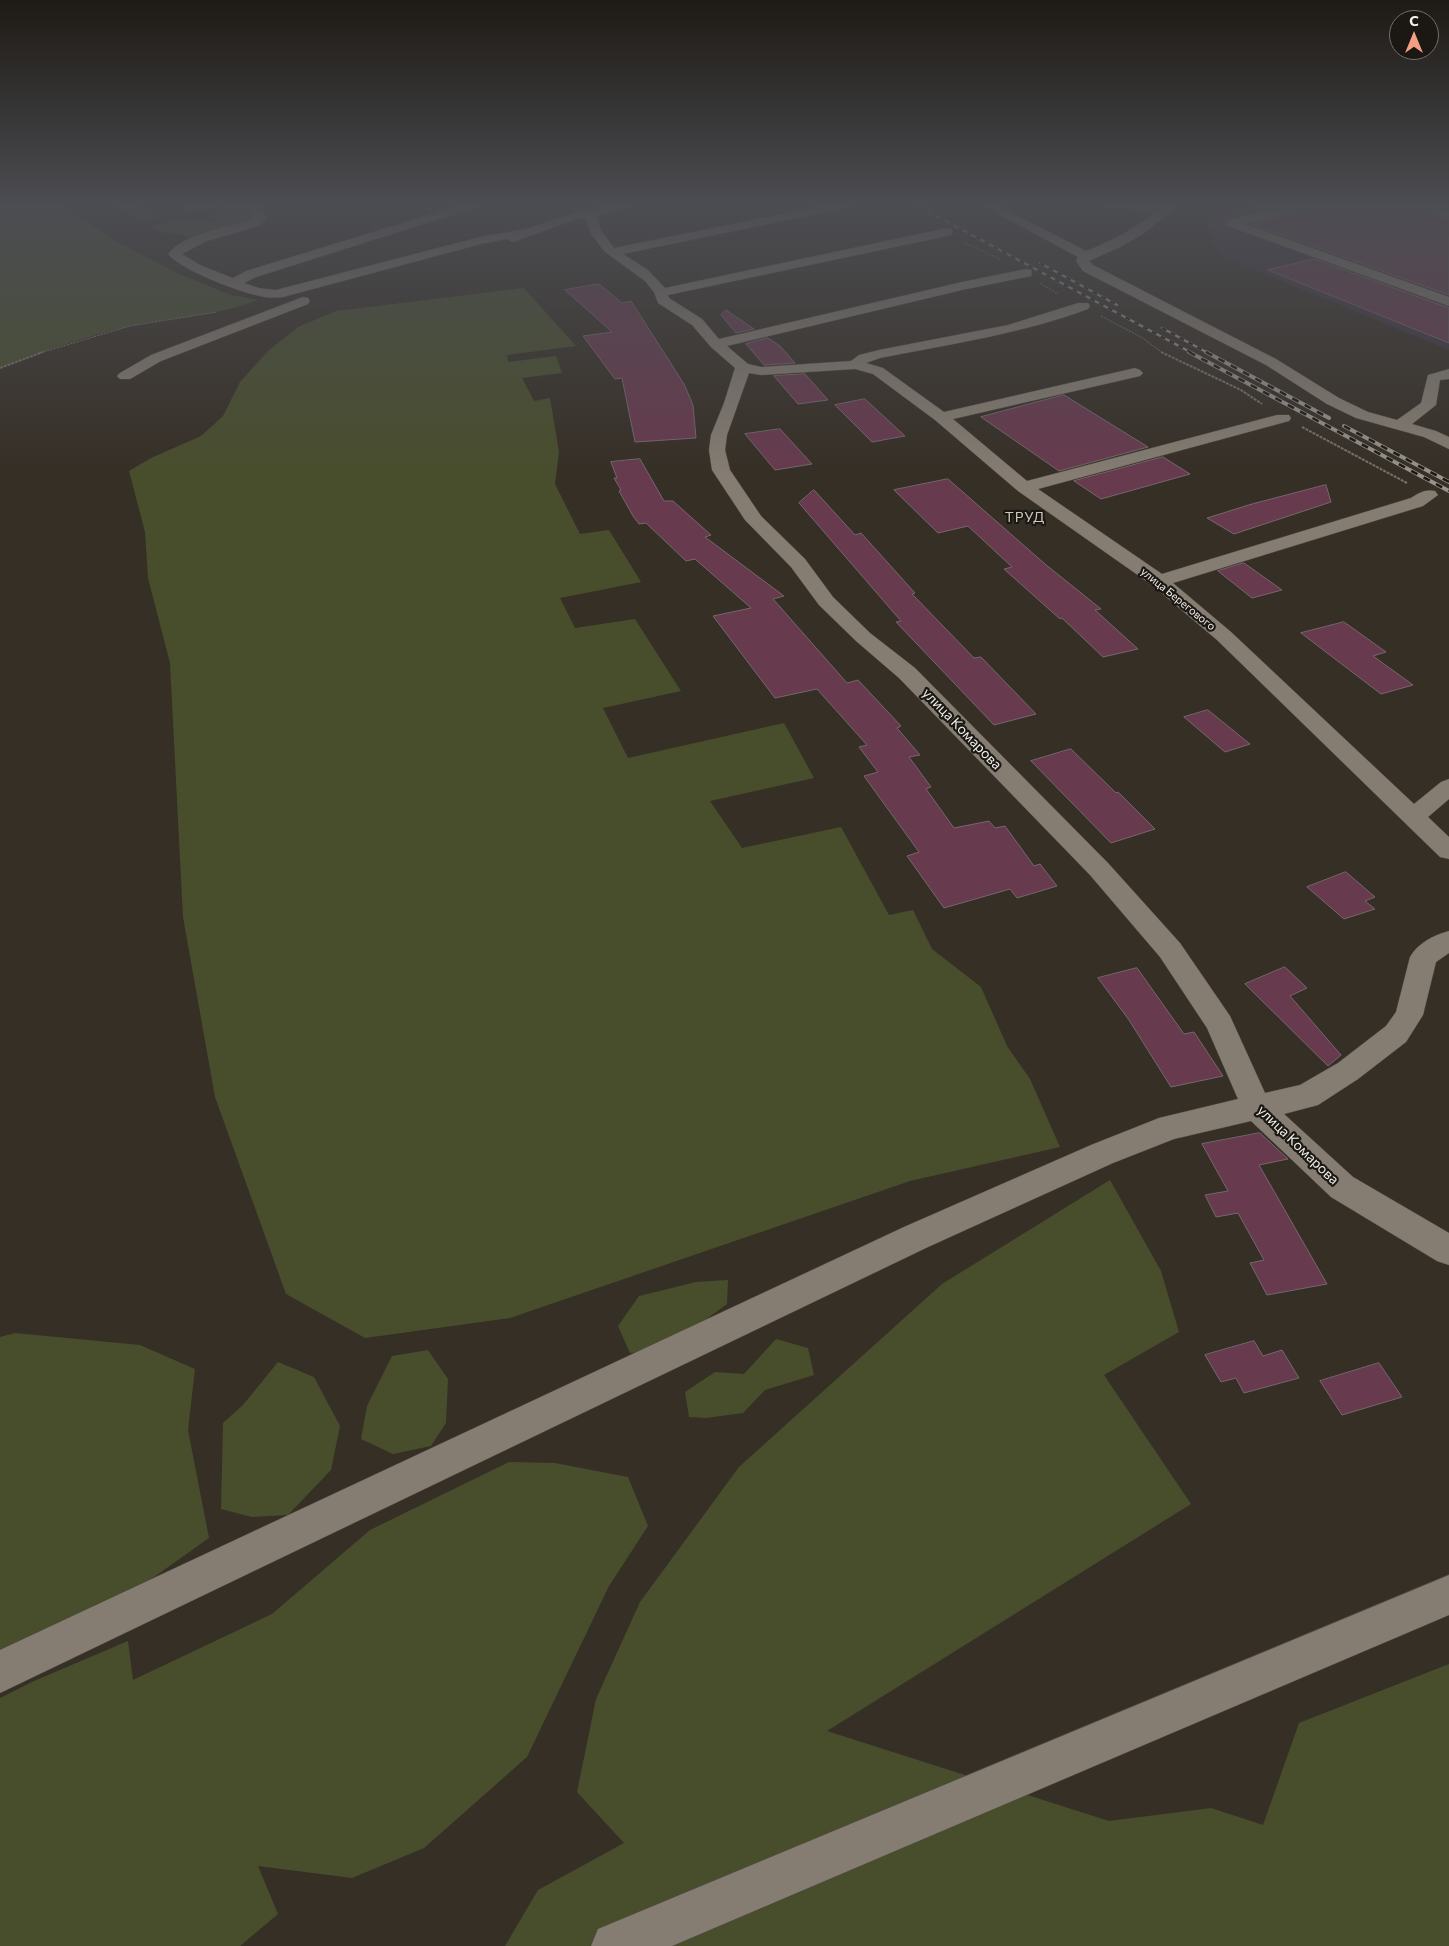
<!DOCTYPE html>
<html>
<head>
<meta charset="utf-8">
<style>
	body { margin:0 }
	#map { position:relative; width:1449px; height:1946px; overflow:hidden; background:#362f26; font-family:Commissioner,sans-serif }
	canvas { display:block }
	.north { position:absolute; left:1389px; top:10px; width:50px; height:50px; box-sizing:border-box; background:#1b1814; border:1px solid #726e6a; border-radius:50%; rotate:0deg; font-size:14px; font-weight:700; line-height:20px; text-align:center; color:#f5f0ea }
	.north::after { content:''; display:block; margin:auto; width:18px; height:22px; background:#f39f83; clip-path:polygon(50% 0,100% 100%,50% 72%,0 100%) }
</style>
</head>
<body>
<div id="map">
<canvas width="1449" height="1946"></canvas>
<div class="north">С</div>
</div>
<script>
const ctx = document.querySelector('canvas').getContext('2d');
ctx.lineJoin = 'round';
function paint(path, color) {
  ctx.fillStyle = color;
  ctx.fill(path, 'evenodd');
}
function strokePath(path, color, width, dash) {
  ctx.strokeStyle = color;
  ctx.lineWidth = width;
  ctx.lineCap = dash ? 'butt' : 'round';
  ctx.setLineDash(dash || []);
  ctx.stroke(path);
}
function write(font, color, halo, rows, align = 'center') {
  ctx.font = font + ' Commissioner,sans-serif';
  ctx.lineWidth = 4.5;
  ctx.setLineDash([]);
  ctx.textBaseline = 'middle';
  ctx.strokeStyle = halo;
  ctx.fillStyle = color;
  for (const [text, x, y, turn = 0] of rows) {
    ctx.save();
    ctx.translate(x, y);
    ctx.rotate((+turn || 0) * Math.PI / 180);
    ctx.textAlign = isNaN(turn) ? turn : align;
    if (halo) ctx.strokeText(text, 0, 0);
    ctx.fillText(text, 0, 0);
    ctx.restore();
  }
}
const industrial = new Path2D(`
	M1265 204H1449V350L1219 255 1205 219Z`);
const green = new Path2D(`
	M0 204H61L114 240 177 273 231 295 258 300C217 316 173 317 131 326 87 336 42 351 0 368Z
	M106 204C126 204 140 204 157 215L150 222Z
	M181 204H252L250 211 255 221 209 234 191 237 156 230 152 226 174 221H213L216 218H207L218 212 219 209 226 205 198 212H183Z
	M524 288 576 346 507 355 508 362 556 356 562 373 522 378 534 401 550 398 559 452 555 484 580 534 609 530 641 582 560 598 575 628 635 619 681 691 603 708 628 758 784 723 814 778 710 801 742 848 841 827 889 915 913 910 932 949 981 987 1007 1046 1030 1079 1060 1147 910 1181 510 1318 365 1338 286 1294 215 1097 183 917 170 663 148 578 145 532 129 471 151 458 201 436 223 416 240 382 268 351 298 327 336 311Z
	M1110 1180 1161 1271 1179 1332 1104 1375 1191 1504 827 1731 1109 1821 1211 1808 1263 1825 1299 1723 1449 1664V1946H505L538 1890 624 1843 577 1792 596 1699 640 1602 739 1467 942 1284Z
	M728 1280 727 1304 664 1350 630 1353 618 1326 639 1296 696 1282Z
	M15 1333 140 1345 195 1369 188 1430 209 1538 109 1609 0 1656V1337Z
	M776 1339 808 1348 814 1375 765 1390 743 1413 706 1418 689 1417 685 1392 715 1372 744 1374Z
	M428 1350 448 1379 446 1423 431 1446 393 1454 361 1439 367 1406 392 1356Z
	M278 1362 314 1377 340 1426 331 1470 288 1515 252 1517 221 1509 223 1423 243 1405Z
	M509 1462 555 1463 628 1477 648 1526 609 1586 527 1757 424 1848 352 1878 258 1866 278 1914 240 1946H0V1698L34 1681 128 1641 133 1680 272 1614 370 1530Z`);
const building = new Path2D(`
	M1252 204H1288L1258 211 1251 209Z
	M1322 204H1410L1449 220V295L1251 224 1318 208Z
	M1314 259 1449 308V343L1268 270Z
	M599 284 622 303 631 301 684 384 693 405 696 438 635 442 622 378 615 379 583 336 612 332 565 290Z
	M726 310 754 329 736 333 721 315Z
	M768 338 780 346 795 363 764 365 746 344Z
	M805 374 828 400 798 404 774 376Z
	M1064 395 1148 447 1059 471 981 417Z
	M865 399 905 436 872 442 835 405Z
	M780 429 812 464 775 470 745 434Z
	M1163 457 1190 474 1101 499 1074 481Z
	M640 459 664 501H673L711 535 705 537 784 596 773 599 847 683 858 680 901 726 897 728 920 755 909 757 931 787 926 789 954 828 989 821 995 828 1005 826 1034 866 1040 864 1057 886 1017 898 1010 889 944 908 907 856 919 852 864 776 878 772 859 747 867 745 817 689 775 698 713 616 751 608 695 559 686 561 646 523 639 524 633 516 619 491 621 490 614 478H617L611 462Z
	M948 479 1045 564 1101 609 1095 610 1138 649 1103 657 1062 618 1060 619 1004 569 1012 567 968 526 938 533 894 490Z
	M1326 485 1331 502 1234 534 1207 518 1252 504Z
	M814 490 855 535 861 533 915 593 912 594 974 658 981 657 1036 714 994 725 896 622 901 621 799 503Z
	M1244 563 1282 590 1252 598 1218 571Z
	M1344 622 1386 652 1373 656 1413 685 1381 694 1301 633Z
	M1208 710 1250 744 1225 752 1184 717Z
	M1071 749 1116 793 1118 792 1155 829 1111 843 1031 761Z
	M1346 872 1375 897 1365 901 1375 909 1344 919 1307 887Z
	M1285 967 1307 988 1290 996 1341 1055 1328 1066 1245 984Z
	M1137 968 1184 1034 1194 1032 1223 1076 1171 1087 1129 1020 1098 978Z
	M1260 1133 1288 1159 1259 1165 1327 1284 1267 1295 1250 1263 1264 1260 1238 1213 1216 1217 1205 1195 1228 1191 1202 1144Z
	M1254 1341 1263 1356 1282 1350 1299 1378 1244 1393 1236 1378 1221 1382 1205 1355Z
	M1379 1363 1402 1397 1342 1415 1320 1381Z`);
const pathFar1 = new Path2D(`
	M894 204 912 211 923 218
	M0 218 58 204
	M963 242 1000 259
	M1040 283 1058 294
	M1101 316 1141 337 1163 353
	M40 353 130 326 217 312`);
const path = new Path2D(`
	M1161 352 1241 390 1262 404
	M0 368 43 352
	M1302 427 1407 483`);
const minor = new Path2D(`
	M251 204H263L262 209 266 219 259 226 207 241 182 254 202 266 233 278 246 271 464 204H483L481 206 256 277 244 283 259 288 276 290 480 237 530 228 572 213 614 204H634L632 206 597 216 601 230 614 248 831 204H856L850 207 623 254 648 270 665 288 947 228 951 229 953 232 951 235 947 236 668 295 669 298 702 319 719 339 962 282 1026 269 1031 270 1032 273 1031 276 962 290 727 346 748 364 761 367 851 361 859 355 879 350 1008 325 1078 303H1088L1090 306 1088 309C1021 334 950 344 880 358L866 363 883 368 944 412 1135 368 1140 370 1143 373 1140 376 953 419 1027 481 1277 415H1289L1291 418 1289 421 1038 489 1162 574 1411 498C1419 493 1425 489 1435 491L1438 495 1423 506 1173 583 1231 632 1414 804 1441 782 1449 779V799L1428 817 1449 837V859L1440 857 1217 640 1152 585 1018 491 935 420 873 374 855 369 761 375 749 373 727 435 725 450 730 470 761 516 805 559 833 597 870 633 915 668 1108 863 1180 943 1230 1016 1265 1093 1300 1085 1338 1063 1386 1026 1396 1012 1410 957C1418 943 1434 935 1449 931V953L1436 962 1423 1015 1406 1042 1358 1079 1318 1105 1284 1114 1353 1177 1449 1233V1265L1437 1261 1331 1197 1251 1121 1174 1139 1113 1163 928 1247 0 1693V1650L904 1227 1091 1145 1159 1118 1238 1099 1207 1028 1160 957 1090 875 899 678 856 641 819 605 791 567 745 520 712 470 709 450 711 435 724 403 735 368 711 347 692 325 658 303 654 292 645 281 605 252 592 235 585 218 574 220 516 241 512 242 507 239 481 244 283 297C275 298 267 298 260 296 239 292 181 270 168 254 183 234 227 227 251 220L254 218 250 209Z
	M980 204H995L1086 251C1112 241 1133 229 1156 212L1106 207 1100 204 1164 206 1166 204H1180L1143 234 1120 247 1089 261 1093 265 1276 359 1339 398 1368 412 1397 420 1421 403 1428 375 1449 369V379L1440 380 1436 405 1412 424 1436 431 1449 437V449L1424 437 1356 418 1327 404 1266 365 1083 271 1076 261 1078 257Z
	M1298 204H1320L1318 206 1245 224 1449 297V306L1228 226 1226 223 1228 220Z
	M1412 204H1431L1449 210V218Z
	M303 297 308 298 310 301 308 304 161 361 130 379H120L117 376 120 373 151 355Z
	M1449 1575V1615L672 1946H591L598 1929Z`);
const railFar1 = new Path2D(`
	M914 204 1192 353
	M1040 263 1117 305
	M1162 328 1208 353`);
const rail = new Path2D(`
	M1189 352 1449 491
	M1206 352 1329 418
	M1344 426 1449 482`);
const farStreetnames = [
	["улица Берегового",1178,599,39]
];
const farQuarternames = [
	["ТРУД",1025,517]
];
const streetNames = [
	["улица Комарова",962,729,46],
	["улица Комарова",1298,1145,44]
];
paint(industrial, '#403341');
paint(green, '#484e2c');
paint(building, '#673a4e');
strokePath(building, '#75676d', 1);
strokePath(minor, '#524b44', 1);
strokePath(pathFar1, '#78726a', 1, [2.5, 1]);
strokePath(path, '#78726a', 2, [3, 1]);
paint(minor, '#857d72');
strokePath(railFar1, '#98928b', 2.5);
strokePath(rail, '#98928b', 4);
strokePath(railFar1, '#1b1814', 2, [5]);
strokePath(rail, '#1b1814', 2.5, [7]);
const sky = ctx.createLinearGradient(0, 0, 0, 477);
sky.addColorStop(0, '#1e1a15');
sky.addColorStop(0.43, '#4c4d52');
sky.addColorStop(1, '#4c4d5200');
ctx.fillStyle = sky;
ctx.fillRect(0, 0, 1449, 477);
write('11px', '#f5f0ea', '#1b1814', farStreetnames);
ctx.letterSpacing = '1px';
write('14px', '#d1c7bc', '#1b1814', farQuarternames);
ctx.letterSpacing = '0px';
write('14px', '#f5f0ea', '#1b1814', streetNames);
</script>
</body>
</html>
